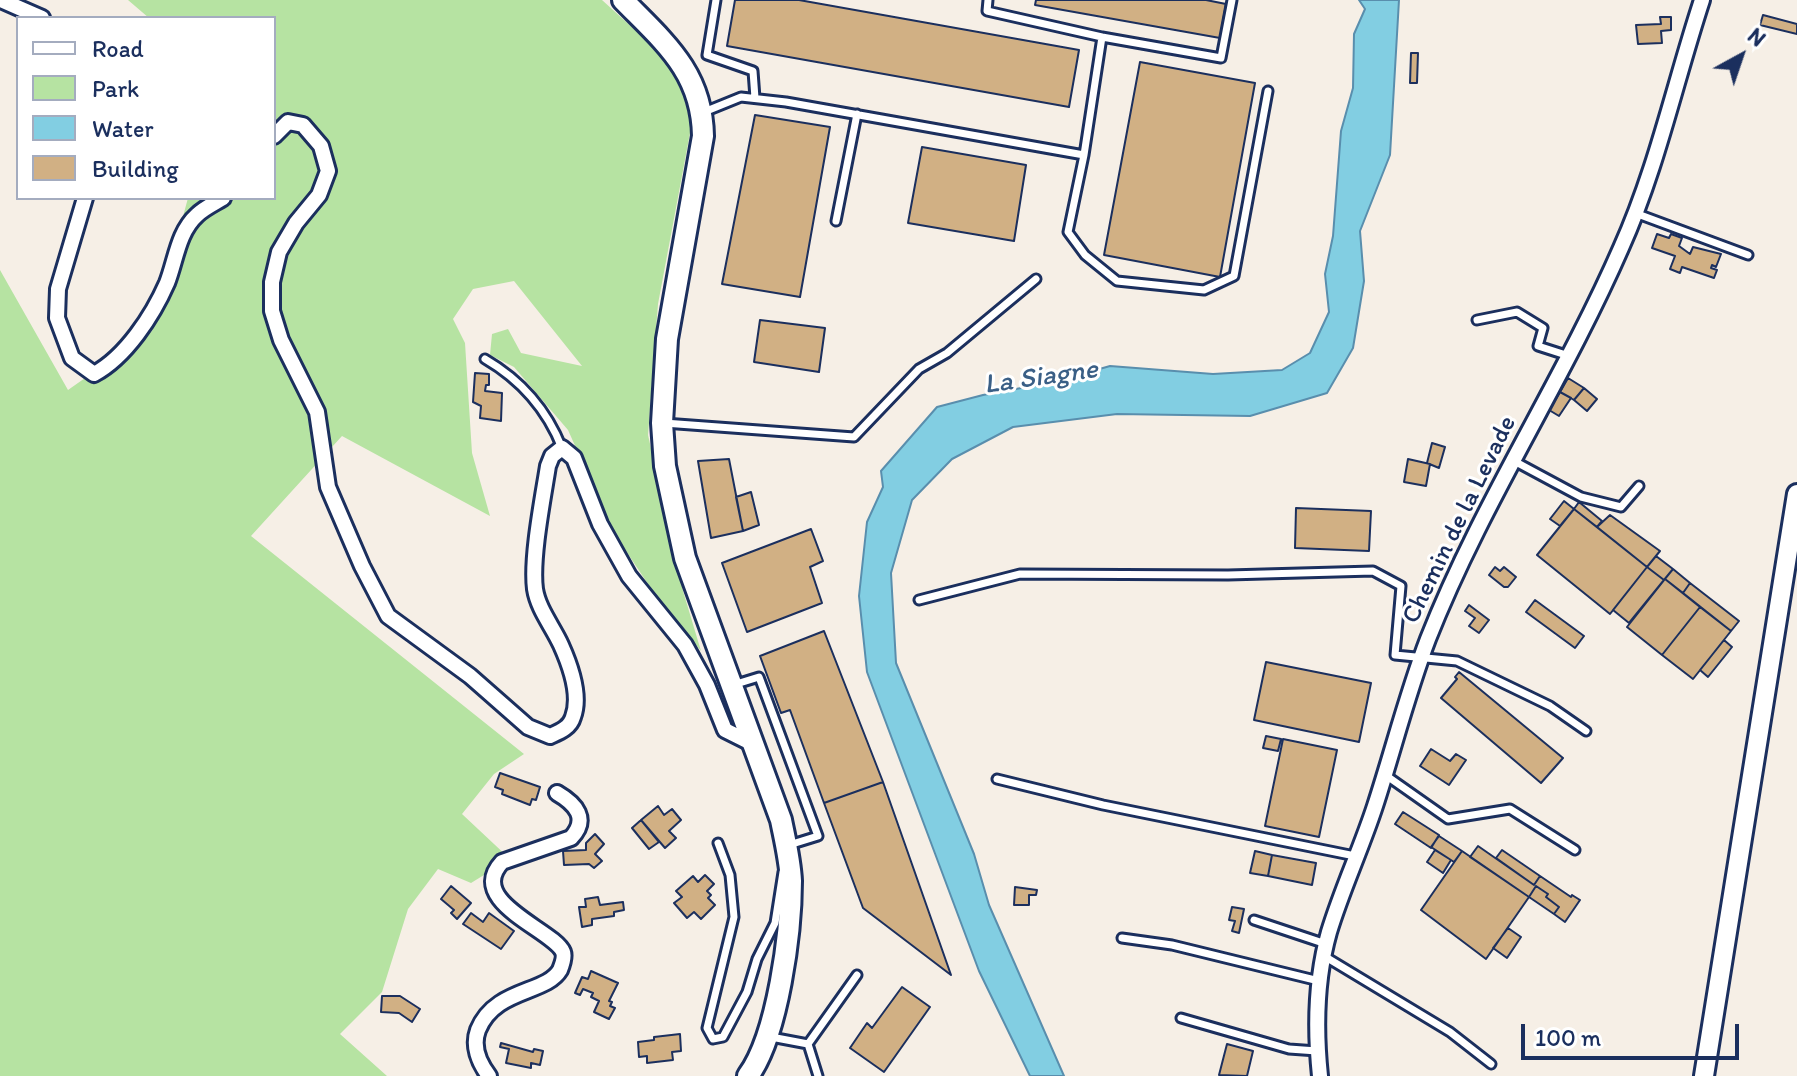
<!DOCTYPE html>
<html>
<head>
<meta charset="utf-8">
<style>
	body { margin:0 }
	#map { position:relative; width:1797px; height:1076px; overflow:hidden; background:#f6efe6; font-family:Itim,sans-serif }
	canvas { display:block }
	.legend { position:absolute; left:16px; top:16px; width:260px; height:184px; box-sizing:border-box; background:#fff; border:2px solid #a4acbf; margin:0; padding:10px 14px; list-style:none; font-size:24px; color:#1b2f5e }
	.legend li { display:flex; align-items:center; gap:16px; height:40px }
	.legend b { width:40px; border:2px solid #a4acbf }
	.north { position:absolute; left:1701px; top:16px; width:80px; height:80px; -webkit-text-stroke:6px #fff; paint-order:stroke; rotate:40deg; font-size:22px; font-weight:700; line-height:32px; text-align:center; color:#1b2f5e }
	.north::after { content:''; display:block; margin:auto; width:28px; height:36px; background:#1b2f5e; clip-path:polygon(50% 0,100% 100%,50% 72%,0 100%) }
	.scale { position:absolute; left:1521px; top:1024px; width:218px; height:36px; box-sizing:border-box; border:4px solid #1b2f5e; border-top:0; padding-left:10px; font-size:24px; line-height:28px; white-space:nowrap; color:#1b2f5e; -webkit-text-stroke:6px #fff; paint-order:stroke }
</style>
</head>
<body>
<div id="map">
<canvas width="1797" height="1076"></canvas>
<ul class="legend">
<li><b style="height:10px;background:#fff"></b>Road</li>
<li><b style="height:22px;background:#b6e3a2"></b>Park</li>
<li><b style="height:22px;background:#82cee2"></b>Water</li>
<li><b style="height:22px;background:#d1b084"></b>Building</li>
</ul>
<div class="north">N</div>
<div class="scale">100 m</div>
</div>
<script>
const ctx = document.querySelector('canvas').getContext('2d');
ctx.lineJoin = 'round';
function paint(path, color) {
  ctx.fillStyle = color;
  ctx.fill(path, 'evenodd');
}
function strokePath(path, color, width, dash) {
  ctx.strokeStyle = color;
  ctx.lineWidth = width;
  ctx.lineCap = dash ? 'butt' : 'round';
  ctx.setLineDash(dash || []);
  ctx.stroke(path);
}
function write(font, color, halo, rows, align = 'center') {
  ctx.font = font + ' Itim,sans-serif';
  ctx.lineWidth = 6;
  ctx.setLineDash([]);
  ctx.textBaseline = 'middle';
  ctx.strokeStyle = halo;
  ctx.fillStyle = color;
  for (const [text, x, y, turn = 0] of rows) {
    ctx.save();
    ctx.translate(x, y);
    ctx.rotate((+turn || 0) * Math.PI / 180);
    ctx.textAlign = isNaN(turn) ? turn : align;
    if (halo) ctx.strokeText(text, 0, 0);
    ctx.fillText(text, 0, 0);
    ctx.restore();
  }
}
const green = new Path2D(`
	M128 0H602L667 59 693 117 658 304 648 435 683 591 701 651 652 590 614 533 568 430 514 367 490 355 492 334 508 329 521 353 582 366 514 281 473 289 453 319 465 343 472 453 490 516 342 436 251 536 524 754 494 774 462 814 510 859 471 883 438 869 408 909 382 992 340 1034 387 1076H0V270L68 390 152 331 188 198H274V18H149Z`);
const water = new Path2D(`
	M1359 0H1399L1390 155 1360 231 1364 281 1353 348 1327 393 1250 416 1117 414 1013 427 952 459 912 500 891 573 896 663 974 854 989 905 1064 1076H1030L979 971 867 672 859 596 867 522 883 487 881 471 937 407 983 395 1054 382 1110 366 1213 374 1282 370 1310 353 1329 312 1325 274 1333 236 1341 131 1353 88 1354 34 1365 9Z`);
const building = new Path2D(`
	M735 0H799L1079 50 1069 107 727 46Z
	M1036 0H1206L1226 4 1220 38 1035 5Z
	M1763 15 1797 24V34L1760 25Z
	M1660 17H1671V30L1661 31 1662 43 1638 44 1636 25 1661 24Z
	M1411 53H1418L1417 83H1410Z
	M1140 62 1255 83 1220 277 1104 255Z
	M755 115 830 127 800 297 722 284Z
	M922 147 1026 165 1014 241 908 223Z
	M1657 234 1669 238 1671 234 1682 238 1679 246 1690 254 1693 247 1721 254 1716 267 1712 265 1711 268 1717 270 1714 278 1682 267 1680 273 1670 269 1675 256 1652 248Z
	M760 320 825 328 819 372 754 362Z
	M475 373 489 374V385H486L485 391 502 393 501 421 480 418 481 406 473 402Z
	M1568 378 1584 388 1574 400 1560 392Z
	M1584 388 1597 399 1587 411 1574 400Z
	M1560 392 1571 398 1559 416 1549 410Z
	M1432 443 1445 447 1439 468 1427 463Z
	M729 459 743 531 711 538 698 461Z
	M1408 459 1430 464 1426 486 1404 482Z
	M751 492 759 525 743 531 736 497Z
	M1564 501 1574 509 1560 526 1550 519Z
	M1579 502 1602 521 1597 527 1574 509Z
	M1296 508 1371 511 1369 551 1295 548Z
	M1574 509 1647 567 1610 614 1537 555Z
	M1610 515 1660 551 1647 567 1597 527Z
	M811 529 823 561 810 567 822 603 747 632 722 563Z
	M1656 556 1673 569 1664 580 1647 567Z
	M1495 567 1500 571 1504 567 1516 577 1508 587H1504L1489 575Z
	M1647 567 1664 580 1629 623 1613 610Z
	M1673 569 1690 583 1683 593 1665 579Z
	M1665 579 1700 607 1662 655 1627 627Z
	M1690 583 1739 621 1731 631 1683 593Z
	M1535 600 1584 636 1575 648 1526 612Z
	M1469 605 1489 620 1479 633 1469 626 1475 618 1465 611Z
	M1700 607 1731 631 1693 679 1662 655Z
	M824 631 883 782 824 803 790 710 781 713 760 656Z
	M1724 640 1732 647 1708 677 1700 670Z
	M1266 662 1371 683 1359 742 1254 720Z
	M1459 672 1563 758 1541 783 1441 698 1457 679 1455 677Z
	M1266 736 1281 739 1278 751 1263 748Z
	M1283 739 1337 750 1319 837 1265 826Z
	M1431 749 1450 761 1456 754 1466 760 1449 785 1420 766Z
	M500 773 540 787 536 800 532 799 530 805 502 794 503 790 495 787Z
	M883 782 951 975 863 908 824 803Z
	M658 806 664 815 672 809 681 820 669 831 676 838 665 848 641 820Z
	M1403 812 1439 835 1431 848 1395 824Z
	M641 820 659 842 649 849 632 828Z
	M595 834 604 844 595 854 602 861 594 868 589 864 564 865 563 851 586 850V843Z
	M1439 836 1462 851 1454 862 1431 847Z
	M1478 846 1534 885 1540 876 1571 897 1572 895 1580 900 1565 922 1554 914 1559 907 1546 897 1548 894 1536 886 1529 897 1470 857Z
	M1435 850 1451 860 1443 873 1427 862Z
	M1502 850 1540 876 1534 885 1496 858Z
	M1255 851 1272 855 1268 876 1250 873Z
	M1462 851 1529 897 1486 959 1421 910Z
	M1272 855 1316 863 1312 885 1268 876Z
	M705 875 714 884 707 891 711 895 708 898 715 905 701 919 694 912 687 918 674 903 682 897 676 891 693 876 698 882Z
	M451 886 471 903 457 919 451 913 454 910 441 899Z
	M1536 886 1548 894 1546 897 1559 907 1554 914 1529 897Z
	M1015 887 1037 890 1036 895H1029V905H1014Z
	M598 897 600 905 623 902 624 910 614 912V916L592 919V925L582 927 579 907H586L585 899Z
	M1232 907 1244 909 1239 933 1232 931 1235 921 1229 920Z
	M471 913 483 922 489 913 514 931 501 949 463 924Z
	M1508 928 1521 937 1507 958 1493 948Z
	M591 971 618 983 609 1001 612 1002 610 1006 615 1008 609 1019 594 1012 599 1001 591 997 593 993 583 989 580 995 575 993 582 977 588 979Z
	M902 987 930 1007 884 1072 850 1048 867 1023 872 1028Z
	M382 996H400L420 1009 412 1022 399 1013 381 1012Z
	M680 1034 681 1051 672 1052 673 1060 647 1063V1056L639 1057 638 1042 654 1040V1037Z
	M501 1043 533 1052 534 1049 543 1051 540 1065 531 1063V1068L506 1063 509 1049 500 1047Z
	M1227 1044 1253 1051 1247 1076 1219 1075Z`);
const service = new Path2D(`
	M716 0 707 55 753 71 755 98
	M1102 37 1221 58 1232 0
	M704 112 741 97 786 102 1084 155 1102 37 987 11 988 0
	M1084 155 1068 232 1085 255 1117 281 1204 290 1234 276 1268 91
	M1635 213 1748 255
	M836 221 857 114
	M1477 320 1517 312 1543 328 1538 346 1569 356
	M485 359C521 380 547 410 562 448
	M664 423 854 437 919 369 947 353 1036 279
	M1514 461 1581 497 1621 507 1639 486
	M919 600 1020 574 1228 575 1373 571 1401 586 1395 655 1457 661 1550 706 1586 731
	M733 685 759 677 818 836 789 845
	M1384 774 1448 819 1510 809 1575 850
	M997 779 1103 805 1355 856
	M718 843 730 875 734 917 707 1028 713 1039 723 1037 747 992 757 959 775 923 783 872
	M1254 920 1326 944
	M1122 938 1172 945 1319 981
	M1324 956 1450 1032 1491 1064
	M1181 1018 1289 1049 1317 1051
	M771 1037 808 1044 818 1076
	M808 1044 857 975`);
const minor = new Path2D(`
	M1 0 42 18
	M274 136 288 122 303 125 321 146 328 171 319 195 296 223 279 252 272 282V311L281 340 317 412 328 487 362 566 388 616 470 676 528 727 550 736C559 732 570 728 573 717 581 696 570 665 561 645 553 627 538 609 535 589 531 558 543 498 548 466L552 456 562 448 574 458 600 524 629 576 685 645 707 685 725 730 753 744
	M85 198 58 289 57 318 72 358 94 374C126 357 153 315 167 283 176 260 178 232 197 215 204 208 215 203 223 198
	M489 1076C479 1063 472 1046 478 1030 495 988 546 994 560 970 562 965 565 957 563 952 554 930 465 902 502 862L571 838C589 819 576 804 557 793
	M1320 1076C1315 1028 1316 978 1329 932 1342 889 1361 849 1375 806 1393 751 1407 694 1428 639 1481 504 1563 381 1621 248 1657 168 1675 82 1702 0`);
const tertiary = new Path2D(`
	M1704 1076 1797 494`);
const secondary = new Path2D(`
	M623 0C664 42 702 72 703 136L667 339 662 423 665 466 685 558 781 820C785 840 790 860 791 881 791 932 778 1035 748 1076`);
const streetNames = [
	["Chemin de la Levade",1460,520,-64]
];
const waterNames = [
	["La Siagne",1041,378,-8]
];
paint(green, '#b6e3a2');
paint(water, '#82cee2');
strokePath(water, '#598ead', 2);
paint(building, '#d1b084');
strokePath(building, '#1b2f5e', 2);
strokePath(service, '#1b2f5e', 13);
strokePath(minor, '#1b2f5e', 20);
strokePath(tertiary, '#1b2f5e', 24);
strokePath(secondary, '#1b2f5e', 26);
strokePath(service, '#fff', 7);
strokePath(minor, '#fff', 14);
strokePath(tertiary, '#fff', 18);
strokePath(secondary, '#fff', 20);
write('26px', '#1b2f5e', '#fff', streetNames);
write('italic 28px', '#3a5f86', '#fff', waterNames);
</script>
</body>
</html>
